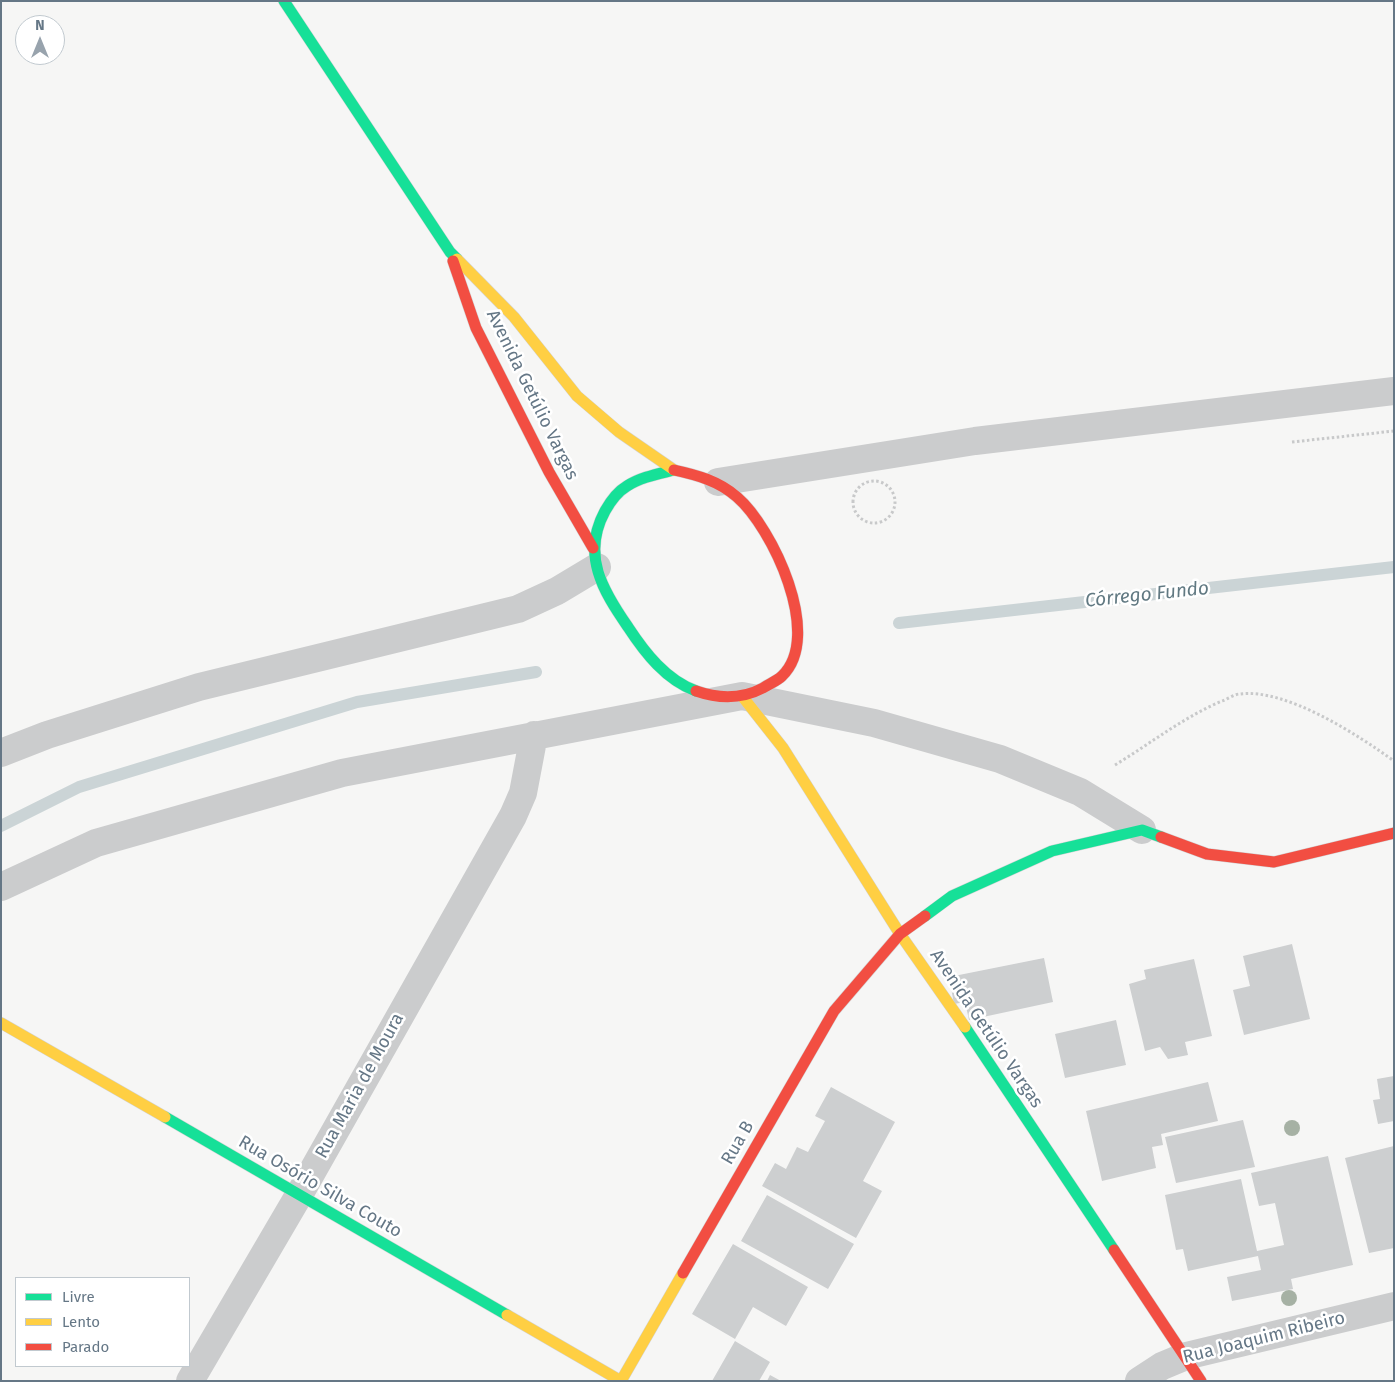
<!DOCTYPE html>
<html>
<head>
<meta charset="utf-8">
<style>
	body { margin:0 }
	#map { position:relative; width:1395px; height:1382px; overflow:hidden; background:#f6f6f5; font-family:"Fira Sans",sans-serif }
	canvas { display:block }
	.frame { position:absolute; inset:0; border:2px solid #657786; pointer-events:none }
	.legend { position:absolute; left:15px; top:1277px; width:175px; height:90px; box-sizing:border-box; background:#fff; border:1px solid #c1c9cf; margin:0; padding:6px 9px; list-style:none; font-size:15px; color:#657786 }
	.legend li { display:flex; align-items:center; gap:10px; height:25px }
	.legend b { width:25px; border:1px solid #c1c9cf }
	.north { position:absolute; left:15px; top:15px; width:50px; height:50px; box-sizing:border-box; background:#fff; border:1px solid #c1c9cf; border-radius:50%; rotate:0deg; font-size:14px; font-weight:700; line-height:20px; text-align:center; color:#657786 }
	.north::after { content:''; display:block; margin:auto; width:18px; height:22px; background:#98a3ad; clip-path:polygon(50% 0,100% 100%,50% 72%,0 100%) }
</style>
</head>
<body>
<div id="map">
<canvas width="1395" height="1382"></canvas>
<div class="frame"></div>
<ul class="legend">
<li><b style="height:6px;background:#16e098"></b>Livre</li>
<li><b style="height:6px;background:#ffcf43"></b>Lento</li>
<li><b style="height:6px;background:#f24e42"></b>Parado</li>
</ul>
<div class="north">N</div>
</div>
<script>
const ctx = document.querySelector('canvas').getContext('2d');
ctx.lineJoin = 'round';
function strokePath(path, color, width, dash) {
  ctx.strokeStyle = color;
  ctx.lineWidth = width;
  ctx.lineCap = dash ? 'butt' : 'round';
  ctx.setLineDash(dash || []);
  ctx.stroke(path);
}
function paint(path, color) {
  ctx.fillStyle = color;
  ctx.fill(path, 'evenodd');
}
function write(font, color, halo, rows, align = 'center') {
  ctx.font = font + ' "Fira Sans",sans-serif';
  ctx.lineWidth = 5;
  ctx.setLineDash([]);
  ctx.textBaseline = 'middle';
  ctx.strokeStyle = halo;
  ctx.fillStyle = color;
  for (const [text, x, y, turn = 0] of rows) {
    ctx.save();
    ctx.translate(x, y);
    ctx.rotate((+turn || 0) * Math.PI / 180);
    ctx.textAlign = isNaN(turn) ? turn : align;
    if (halo) ctx.strokeText(text, 0, 0);
    ctx.fillText(text, 0, 0);
    ctx.restore();
  }
}
const stream = new Path2D(`
	M899 623 1394 567
	M1 826 79 787 357 702 536 672`);
const building = new Path2D(`
	M1292 944 1310 1019 1244 1035 1233 990 1250 986 1243 956Z
	M1044 958 1053 1002 969 1020 965 1002 954 1004 949 977Z
	M1194 959 1212 1036 1185 1042 1188 1055 1168 1059 1160 1047 1145 1051 1129 984 1146 979 1144 970Z
	M1116 1020 1126 1065 1065 1078 1055 1034Z
	M1394 1076V1121L1378 1124 1373 1100 1380 1099 1377 1079Z
	M1208 1082 1218 1121 1161 1134 1163 1145 1152 1147 1156 1168 1102 1181 1086 1111Z
	M831 1087 895 1122 863 1181 882 1191 856 1238 762 1186 775 1163 786 1169 797 1147 808 1152 825 1121 815 1116Z
	M1243 1120 1255 1167 1176 1183 1165 1137Z
	M1394 1146V1248L1369 1253 1345 1158Z
	M1328 1156 1353 1265 1291 1279 1293 1289 1232 1301 1227 1277 1261 1270 1258 1256 1188 1271 1183 1249 1176 1250 1165 1195 1241 1179 1257 1251 1284 1245 1275 1203 1259 1206 1251 1173Z
	M767 1195 854 1244 828 1289 741 1241Z
	M733 1244 808 1287 786 1326 753 1307 735 1339 692 1314Z
	M735 1341 770 1362 759 1381H712Z
	M770 1375 781 1381H767Z`);
const path = new Path2D(`
	M1292 442 1394 431
	M853 502a21 21 0 1 1 42 0a21 21 0 1 1-42 0Z
	M1115 765C1151 743 1184 717 1222 701 1228 699 1234 694 1240 694 1286 688 1358 735 1394 761`);
const street = new Path2D(`
	M718 482 975 441 1394 391
	M1 753 47 735 199 687 518 609 557 591 597 567
	M1 887 96 843 342 773 742 696 874 723 1000 759 1080 792 1142 830
	M190 1381 299 1195 513 816 523 793 534 735
	M1139 1381 1162 1366 1186 1356 1394 1306`);
const fast = new Path2D(`
	M284 1 450 252 457 259
	M674 470C658 474 641 477 627 486 617 492 610 502 605 511 581 555 603 591 628 627 645 653 666 680 696 691
	M925 916 952 896 1052 851 1142 830 1161 837
	M965 1027 1114 1250
	M165 1117 507 1315`);
const slow = new Path2D(`
	M457 259 514 317 577 396 619 432 674 470
	M742 696 783 748 900 934 965 1027
	M1 1023 165 1117
	M507 1315 621 1381 683 1273`);
const jam = new Path2D(`
	M453 261 476 328 549 472 593 548
	M674 470C697 475 719 481 737 497 772 527 824 636 782 676 777 681 769 684 763 688 742 699 719 699 696 691
	M1161 837 1207 854 1274 862 1394 833
	M1114 1250 1201 1381
	M683 1273 834 1011 900 934 925 916`);
const trees = [
	[1292,1128],
	[1289,1298]
];
const streetNames = [
	["Avenida Getúlio Vargas",532,395,64],
	["Avenida Getúlio Vargas",986,1029,56],
	["Rua Maria de Moura",360,1086,-61],
	["Rua B",738,1143,-60],
	["Rua Osório Silva Couto",320,1187,30],
	["Rua Joaquim Ribeiro",1264,1338,-14]
];
const waterNames = [
	["Córrego Fundo",1147,595,-6]
];
strokePath(stream, '#cbd4d6', 12);
paint(building, '#cdcfd0');
strokePath(fast, '#d2d3d4', 12);
strokePath(slow, '#d2d3d4', 12);
strokePath(jam, '#d2d3d4', 12);
strokePath(path, '#c8c9ca', 3, [2.5, 2.5]);
strokePath(street, '#cbcccd', 28);
strokePath(fast, '#16e098', 11);
strokePath(slow, '#ffcf43', 11);
strokePath(jam, '#f24e42', 11);
ctx.fillStyle = '#a6b1a4';
for (const [x, y] of trees) {
  ctx.beginPath();
  ctx.arc(x, y, 8, 0, 2 * Math.PI);
  ctx.fill();
}
write('18px', '#657786', '#fff', streetNames);
write('italic 19px', '#617982', '#fff', waterNames);
</script>
</body>
</html>
